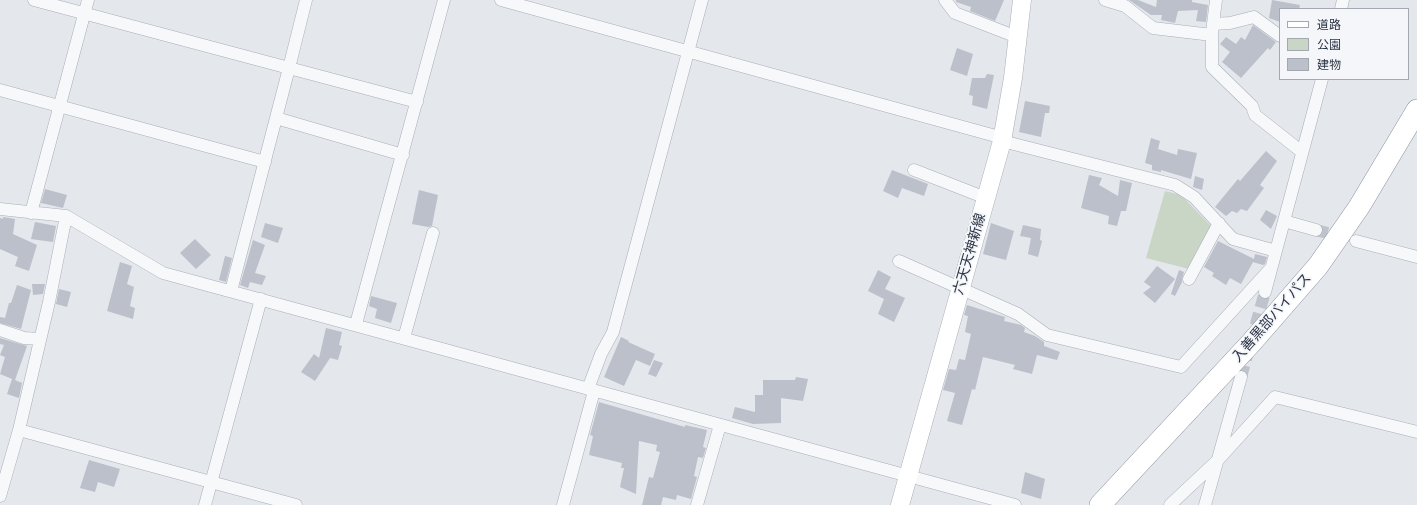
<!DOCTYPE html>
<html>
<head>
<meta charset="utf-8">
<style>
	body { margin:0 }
	#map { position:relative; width:1417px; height:505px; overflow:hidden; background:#e4e7ec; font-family:"Space Grotesk","Noto Sans JP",sans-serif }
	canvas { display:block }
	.legend { position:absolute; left:1279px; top:8px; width:130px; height:72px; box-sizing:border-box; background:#f4f6f9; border:1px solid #a4a8b1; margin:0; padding:5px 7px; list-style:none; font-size:12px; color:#2b3445 }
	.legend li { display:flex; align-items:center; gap:8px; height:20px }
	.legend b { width:20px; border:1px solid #a4a8b1 }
</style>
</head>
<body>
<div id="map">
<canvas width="1417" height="505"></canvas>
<ul class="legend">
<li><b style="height:5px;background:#fff"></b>道路</li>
<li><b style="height:11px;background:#c9d6c5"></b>公園</li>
<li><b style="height:11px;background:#bbc0ca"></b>建物</li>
</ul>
</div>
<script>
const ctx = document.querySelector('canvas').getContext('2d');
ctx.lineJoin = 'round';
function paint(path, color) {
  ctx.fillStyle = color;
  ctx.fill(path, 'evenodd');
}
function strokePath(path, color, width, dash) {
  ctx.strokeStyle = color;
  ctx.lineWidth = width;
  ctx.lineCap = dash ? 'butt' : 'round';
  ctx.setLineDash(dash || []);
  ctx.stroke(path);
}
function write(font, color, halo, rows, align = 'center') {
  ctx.font = font + ' "Space Grotesk","Noto Sans JP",sans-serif';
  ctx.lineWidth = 3.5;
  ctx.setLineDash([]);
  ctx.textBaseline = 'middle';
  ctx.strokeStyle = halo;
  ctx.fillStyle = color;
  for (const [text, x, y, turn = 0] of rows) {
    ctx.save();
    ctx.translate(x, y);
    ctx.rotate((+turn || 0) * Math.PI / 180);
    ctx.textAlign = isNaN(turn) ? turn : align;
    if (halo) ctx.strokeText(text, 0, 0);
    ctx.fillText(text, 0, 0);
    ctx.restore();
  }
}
const green = new Path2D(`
	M1165 191 1181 195 1212 227 1189 269 1146 258Z`);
const building = new Path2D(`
	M956 0H1004L995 21 970 11 971 7 956 2Z
	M1129 0H1138L1156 7 1157 0H1192V2L1208 5 1206 22 1196 21 1198 10 1178 11 1175 23 1161 20 1162 15H1151Z
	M1272 0 1300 5 1299 9H1280V22L1269 18Z
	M1253 25 1276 42 1270 50 1268 48 1241 78 1222 62 1230 52 1220 44 1226 37 1236 44 1241 37 1245 40Z
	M957 48 973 54 967 76 950 70Z
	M987 74 994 75 987 109 972 105 973 96 969 95 972 78H985Z
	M1025 101 1050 106 1049 113H1045L1041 137 1019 132Z
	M1151 138 1160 141 1158 149 1177 155 1178 149 1197 153 1191 179 1161 170V172L1152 170V165L1145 163Z
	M1266 151 1277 161 1260 185 1264 188 1247 211 1241 209 1237 213 1232 211 1226 216 1215 207 1238 179 1240 181Z
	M892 170 928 184 924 196 902 188 898 198 883 191Z
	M1089 175 1102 178 1099 185 1118 196 1120 180 1132 183 1126 211H1121L1117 226 1108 224 1109 216 1081 208Z
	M1195 176 1204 179 1202 190 1193 187Z
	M45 189 67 195 63 208 41 203Z
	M419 190 438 195 432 226 428 227 412 224Z
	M1266 210 1277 216 1271 229 1260 220Z
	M3 217 15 219 13 234 37 245 29 271 15 266 18 257 0 249V218L3 219Z
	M35 222 56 226 53 242 31 239Z
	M265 223 283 228 278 243 261 237Z
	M991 223 1014 231 1006 260 983 254Z
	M1023 225 1041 229 1040 240 1042 241 1038 257 1028 254 1031 238 1020 236Z
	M195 239 211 255 196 269 180 253Z
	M253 240 265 245 255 273 266 276 262 285 250 282 248 288 240 285Z
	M1218 241 1254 259 1255 254 1267 257 1265 264 1263 265 1253 262 1241 284 1230 278 1226 285 1212 276 1214 273 1204 267Z
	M225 256 232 258 226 282 219 280Z
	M120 262 132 266 127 284 134 287 130 306 135 308 133 319 107 311Z
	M1157 266 1175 279 1155 303 1143 293 1151 287 1144 282Z
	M878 270 891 277 885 289 905 298 894 322 878 314 884 299 868 291Z
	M1179 270 1184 272 1182 279V282L1175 296 1171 294Z
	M32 284H45L43 294 33 295Z
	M17 285 31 290 21 329 0 323V317L5 318 9 303H11Z
	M59 289 71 292 67 307 56 304Z
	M371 296 397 303 391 323 375 318 377 309 369 306Z
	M967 305 1005 317 1004 321 1021 325 1025 328 1024 332 1035 336 1044 342V346L1060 352 1057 360 1037 355 1032 374 1013 369 1015 365 983 357 975 390 972 389 962 425 947 421 955 393 943 390 949 369 956 370 959 359 965 360 971 334 965 332 968 316 964 315Z
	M326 328 342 332 339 345 342 346 338 360 330 358 315 381 301 372 314 354 319 358Z
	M621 337 629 341 628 342 655 354 650 366 636 360 624 386 604 377Z
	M0 338 27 346 15 380 22 383 19 398 7 394 12 379 0 374 5 357 0 355 4 345 0 344Z
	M654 360 663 363 656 377 648 374Z
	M796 377 808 379 803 401 781 398V423L753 424 732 418 735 407 755 412V395H763V380H795Z
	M599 402 685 427V425L707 430 703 447 706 448 703 458 698 457 694 476 697 477 691 499 677 495 676 500 663 497 661 505H642L649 477 653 478 660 452 656 451 657 445 639 441 636 494 620 487 624 468H621L622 463 589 455 593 436 590 435Z
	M89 460 120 469 114 487 98 482 95 492 80 488Z
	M1025 472 1045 479 1041 499 1021 493Z`);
const minorTunnel = new Path2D(`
	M1316 230 1343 237
	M1241 377 1265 292`);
const minor = new Path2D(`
	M34 0 289 68 231 291
	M306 0 289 68 417 102
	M501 0 1003 138
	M945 0 955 13 1017 37
	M1105 0 1125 6 1153 28 1212 35 1213 24
	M1216 0 1213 24 1230 23 1254 17 1280 36
	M1341 9 1343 0
	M1212 35V67L1252 106 1255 115 1302 152
	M0 90 265 162
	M276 118 403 155
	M1002 141 1175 185 1194 197 1233 239 1276 251
	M914 170 986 198
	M0 209 66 216 163 273 1015 505
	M31 213 88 0
	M1284 221 1316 230
	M1356 241 1417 257
	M899 261 1018 314 1047 335 1181 367 1271 268
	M1189 279 1219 223
	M1265 292 1322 79
	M356 324 444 0
	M0 330 24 338 40 339
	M404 338 433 233
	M588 389 601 354 613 332 702 0
	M19 430 49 302 66 216
	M0 496 19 430 296 505
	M205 505 261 299
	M563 505 594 391
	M697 505 720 425
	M1170 505 1218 460 1275 397 1417 432
	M1205 505 1241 377`);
const secondary = new Path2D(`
	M900 505 1002 141 1013 78 1022 0`);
const trunk = new Path2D(`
	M1100 505 1251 343 1318 266 1359 207 1417 110`);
const streetNames = [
	["六天天神新線",970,254,-74],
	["入善黒部バイパス",1272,318,-49]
];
paint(green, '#c9d6c5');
paint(building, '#bbc0ca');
strokePath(minorTunnel, '#bfc3cb', 12, [12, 6]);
strokePath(minor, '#a9aeb7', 13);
strokePath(secondary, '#a9aeb7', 19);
strokePath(trunk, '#8b94a3', 22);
strokePath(minor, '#f7f8fa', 12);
strokePath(secondary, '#fff', 18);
strokePath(trunk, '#fff', 21);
write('14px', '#2b3445', '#f4f6f9', streetNames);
</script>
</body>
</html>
